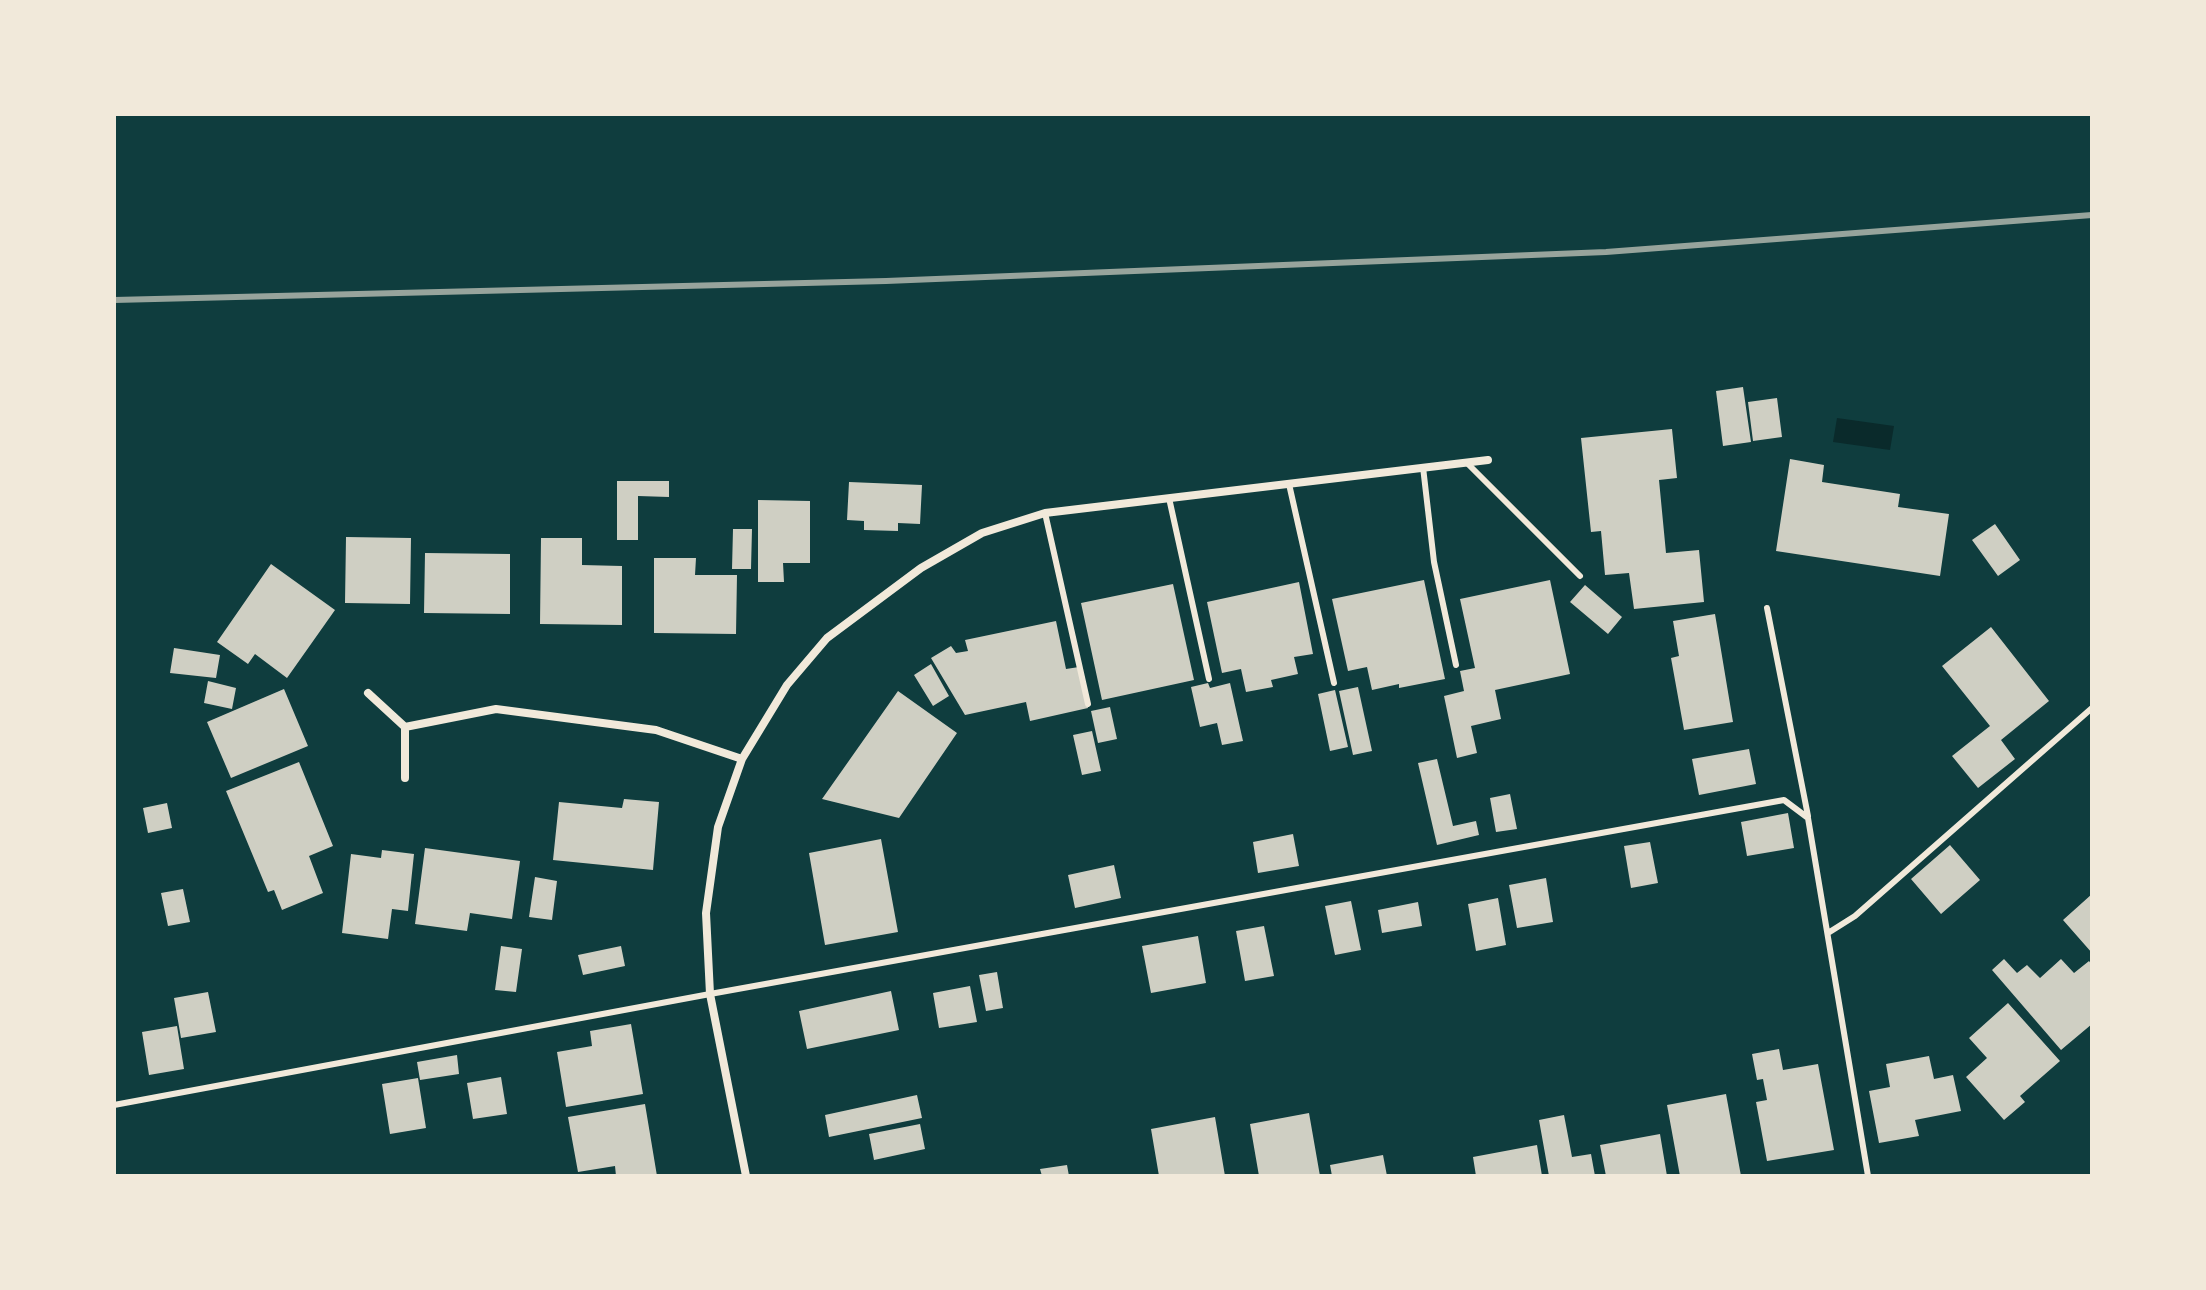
<!DOCTYPE html>
<html>
<head>
<meta charset="utf-8">
<style>
	body { margin:0 }
	#map { position:relative; width:2206px; height:1290px; overflow:hidden; background:#0f3d3e; font-family:"Zilla Slab",serif }
	canvas { display:block }
	.frame { position:absolute; inset:0; border:116px solid #f1e9da; pointer-events:none }
</style>
</head>
<body>
<div id="map">
<canvas width="2206" height="1290"></canvas>
<div class="frame"></div>
</div>
<script>
const ctx = document.querySelector('canvas').getContext('2d');
ctx.lineJoin = 'round';
function paint(path, color) {
  ctx.fillStyle = color;
  ctx.fill(path, 'evenodd');
}
function strokePath(path, color, width, dash) {
  ctx.strokeStyle = color;
  ctx.lineWidth = width;
  ctx.lineCap = dash ? 'butt' : 'round';
  ctx.setLineDash(dash || []);
  ctx.stroke(path);
}
const water = new Path2D(`
	M1837 418 1894 426 1890 450 1833 442Z`);
const building = new Path2D(`
	M1743 387 1751 442 1723 446 1716 391Z
	M1777 398 1782 437 1753 441 1748 402Z
	M1672 429 1677 478 1659 480 1666 553 1699 550 1704 602 1634 609 1629 573 1605 575 1601 531 1591 532 1581 438Z
	M1790 459 1824 465 1822 482 1900 494 1898 507 1949 514 1940 576 1776 551Z
	M617 481H669V497L638 496V540H617Z
	M849 482 922 485 920 524 898 523V531L864 530V521L847 520Z
	M758 500 810 501V563H783L784 582H758Z
	M1995 524 2020 560 1998 576 1972 540Z
	M733 529H752L751 569H732Z
	M346 537 411 538 410 604 345 603Z
	M541 538H582V565L622 566V625L540 624Z
	M425 553 510 554V614L424 613Z
	M654 558H696L695 575H737L736 634 654 633Z
	M271 564 335 610 287 678 255 654 248 664 217 642Z
	M1424 580 1445 679 1399 688V684L1372 690 1367 667 1348 671 1332 599Z
	M1550 580 1570 674 1495 690 1501 719 1471 726 1477 753 1457 758 1444 696 1464 691 1460 671 1475 668 1460 599Z
	M1299 582 1313 654 1294 657 1298 674 1271 680 1273 687 1246 692 1241 669 1222 673 1207 602Z
	M1173 584 1194 680 1102 700 1081 603Z
	M1585 585 1622 617 1608 634 1570 602Z
	M1715 614 1733 722 1684 730 1671 658 1679 656 1673 621Z
	M1056 621 1066 669 1079 667 1088 708 1030 721 1026 702 965 715 931 658 951 646 956 653 968 651 965 640Z
	M1991 627 2049 701 2001 740 2015 759 1978 788 1952 756 1990 726 1942 666Z
	M174 648 220 655 216 678 170 673Z
	M931 664 949 696 933 706 914 675Z
	M208 681 236 688 232 709 204 703Z
	M1208 683 1210 688 1230 683 1243 741 1222 745 1217 723 1200 727 1191 687Z
	M1358 687 1372 751 1353 755 1339 691Z
	M284 689 308 746 231 778 207 722Z
	M1335 690 1348 747 1330 751 1318 694Z
	M898 691 957 733 899 818 822 799Z
	M1110 707 1117 739 1098 743 1091 711Z
	M1092 731 1101 771 1082 775 1073 735Z
	M1749 749 1756 784 1699 795 1692 759Z
	M1437 759 1453 826 1476 821 1479 835 1437 845 1418 763Z
	M299 762 333 846 309 856 323 893 282 910 274 890 268 892 226 791Z
	M1510 794 1517 829 1496 832 1490 798Z
	M624 799 659 802 653 870 553 860 559 802 622 808Z
	M167 803 172 828 148 833 143 808Z
	M1788 813 1794 848 1747 856 1741 822Z
	M1293 834 1299 866 1258 873 1253 842Z
	M881 839 898 932 825 945 809 853Z
	M1650 842 1658 883 1631 888 1624 846Z
	M1950 845 1980 880 1941 914 1911 879Z
	M425 848 520 861 512 919 470 913 467 931 415 924Z
	M382 850 414 854 408 911 392 909 388 939 342 933 351 854 381 858Z
	M1114 865 1121 898 1075 908 1068 875Z
	M535 877 557 881 552 920 529 917Z
	M1546 878 1553 922 1517 928 1509 885Z
	M183 889 190 922 168 926 161 893Z
	M2092 894V953L2063 920Z
	M1498 898 1506 945 1476 951 1468 904Z
	M1351 901 1361 950 1335 955 1325 906Z
	M1418 902 1422 926 1382 933 1378 910Z
	M1264 926 1274 976 1245 981 1236 931Z
	M1198 936 1206 983 1151 993 1142 946Z
	M501 946 522 949 516 992 495 990Z
	M621 946 625 966 583 975 578 955Z
	M2004 959 2017 973 2027 965 2040 978 2061 959 2074 973 2089 961 2092 965V1024L2061 1050 1992 970Z
	M997 972 1003 1008 986 1011 979 975Z
	M970 986 977 1022 939 1028 933 993Z
	M891 991 899 1030 807 1049 799 1011Z
	M208 992 216 1032 181 1038 174 998Z
	M2008 1003 2060 1061 2020 1096 2025 1102 2004 1120 1966 1077 1987 1058 1969 1038Z
	M631 1024 643 1094 566 1107 557 1052 592 1046 590 1031Z
	M177 1026 184 1069 149 1075 142 1032Z
	M1779 1049 1783 1070 1818 1064 1834 1150 1767 1161 1756 1102 1767 1100 1763 1079 1757 1080 1752 1054Z
	M457 1055 459 1074 420 1080 417 1062Z
	M1929 1056 1934 1079 1953 1075 1961 1111 1915 1120 1919 1136 1879 1143 1869 1091 1890 1087 1886 1064Z
	M501 1077 507 1114 473 1119 467 1083Z
	M418 1078 426 1128 390 1134 382 1084Z
	M1726 1094 1741 1176H1680L1667 1105Z
	M917 1095 922 1118 829 1137 825 1115Z
	M645 1104 657 1176H616L615 1166 578 1172 568 1117Z
	M1309 1113 1320 1176H1259L1250 1124Z
	M1564 1115 1572 1157 1591 1154 1595 1176H1549L1539 1120Z
	M1215 1117 1225 1176H1159L1151 1129Z
	M920 1124 925 1149 874 1160 869 1134Z
	M1660 1134 1667 1176H1606L1600 1145Z
	M1537 1145 1542 1176H1476L1473 1157Z
	M1383 1155 1387 1176H1332L1330 1165Z
	M1067 1165 1069 1176H1042L1040 1169Z`);
const service = new Path2D(`
	M1467 463 1580 576
	M1423 467 1434 562 1456 665
	M1289 484 1334 683
	M1169 498 1209 679
	M1045 513 1088 704
	M1767 608 1808 816
	M1828 933 1855 916 2092 708
	M114 1105 710 994 1784 800 1808 818 1868 1176`);
const minor = new Path2D(`
	M368 693 405 727
	M405 778V727L496 709 656 730 742 759
	M746 1176 710 994 706 913 718 827 742 759 787 685 827 638 921 568 982 533 1045 513 1488 460`);
const rail = new Path2D(`
	M114 300 886 281 1606 252 2092 215`);
paint(water, '#0a2a2b');
paint(building, '#cfcfc3');
strokePath(service, '#f1e9da', 6);
strokePath(minor, '#f1e9da', 8);
strokePath(rail, '#97a49c', 6);
</script>
</body>
</html>
